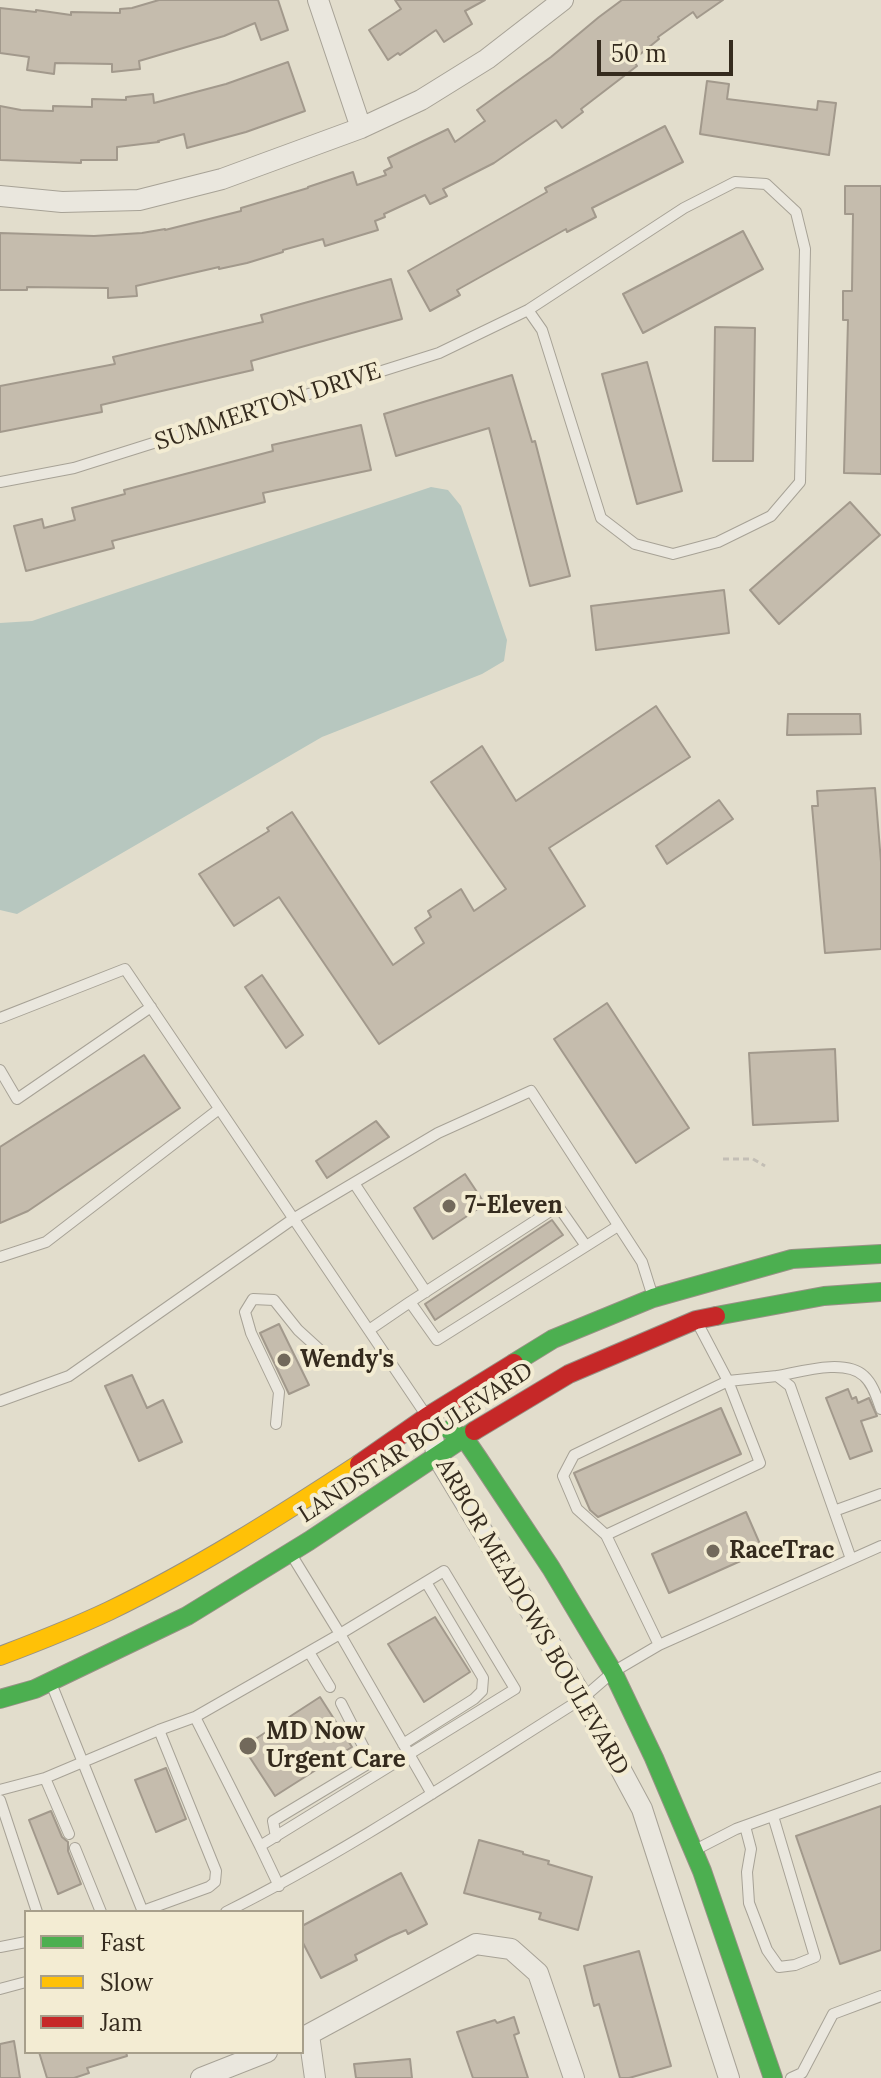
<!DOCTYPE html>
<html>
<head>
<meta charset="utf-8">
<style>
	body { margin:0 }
	#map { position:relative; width:881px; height:2078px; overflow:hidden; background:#e2ddcc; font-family:Lora,serif }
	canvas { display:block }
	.legend { position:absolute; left:24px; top:1910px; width:280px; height:144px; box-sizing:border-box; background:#f3ecd3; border:2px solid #a79f8b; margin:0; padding:10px 14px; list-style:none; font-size:24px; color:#352b1e }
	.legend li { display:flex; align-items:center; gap:16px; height:40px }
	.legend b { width:40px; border:2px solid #a79f8b }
	.scale { position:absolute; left:597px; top:40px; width:136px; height:36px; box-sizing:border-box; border:4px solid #352b1e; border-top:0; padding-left:10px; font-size:24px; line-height:28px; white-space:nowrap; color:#352b1e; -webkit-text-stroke:6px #f3ecd3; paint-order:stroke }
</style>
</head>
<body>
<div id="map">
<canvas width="881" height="2078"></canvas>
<ul class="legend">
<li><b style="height:10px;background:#4caf50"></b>Fast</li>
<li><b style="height:10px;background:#ffc107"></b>Slow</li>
<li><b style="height:10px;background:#c62828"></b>Jam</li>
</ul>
<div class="scale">50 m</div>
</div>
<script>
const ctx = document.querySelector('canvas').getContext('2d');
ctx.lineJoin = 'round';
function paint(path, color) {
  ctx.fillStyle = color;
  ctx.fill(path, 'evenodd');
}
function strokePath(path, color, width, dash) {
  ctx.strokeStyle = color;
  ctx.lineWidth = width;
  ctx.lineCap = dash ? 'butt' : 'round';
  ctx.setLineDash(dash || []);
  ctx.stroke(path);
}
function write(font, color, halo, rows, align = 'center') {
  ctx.font = font + ' Lora,serif';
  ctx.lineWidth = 8;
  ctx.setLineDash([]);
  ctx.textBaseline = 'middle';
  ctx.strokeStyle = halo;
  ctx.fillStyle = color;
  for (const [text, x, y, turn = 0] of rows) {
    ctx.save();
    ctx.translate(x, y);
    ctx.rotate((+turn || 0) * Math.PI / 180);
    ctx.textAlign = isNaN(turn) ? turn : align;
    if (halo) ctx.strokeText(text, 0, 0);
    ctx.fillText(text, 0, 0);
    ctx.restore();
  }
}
const water = new Path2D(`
	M431 487 448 490 461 506 507 640 504 661 482 674 322 737 17 914 0 910V623L32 621Z`);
const building = new Path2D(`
	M159 0H278L288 30 261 40 255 23 224 36 139 61 140 69 112 72V64L55 63 54 74 27 70 29 57 0 53V8L36 12V10L71 15V12L120 13V9L132 8Z
	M395 0H485L465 11 472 24 444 42 436 30 400 55 398 53 388 60 369 30 401 9Z
	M622 0H723L697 18 693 12 658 37 659 39 633 60 637 66 581 109 583 112 562 128 556 120 494 163 443 189 447 196 430 204 425 195 384 214 385 217 375 221 378 230 325 246 323 239 283 250V252L247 263 219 269V267L136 286 137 296 108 298V288L27 287V290H0V233L94 236 142 233 165 229V230L241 211V208L308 188V187L353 172 357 185 386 175 384 171 392 167 388 158 448 129 455 142 485 121 477 110 551 57 599 17Z
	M288 62 305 111 246 132 187 148 184 134 158 141 159 142 117 147V160H81V163L0 160V106L21 110 53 111V106L92 107V99L126 100V97L153 94 154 103 226 84Z
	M707 81 729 84 727 99 817 110 818 101 836 103 829 155 700 134Z
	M665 126 683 162 592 208 596 217 567 232 566 229 457 290 460 295 430 311 408 271 547 192 545 188Z
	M845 186H881V474L844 473 848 320H843V291H852L853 214H845Z
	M743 231 763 269 643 333 623 294Z
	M391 279 402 319 251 361 253 370 101 405 102 412 0 432V386L115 364 113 357 263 322 261 315Z
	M715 327 755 328 753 461H713Z
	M647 362 682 491 637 504 602 374Z
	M512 375 532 442 535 441 570 576 530 586 489 428 396 456 384 414Z
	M361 425 371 470 263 493 265 502 112 541 114 548 26 571 14 526 42 519 44 528 75 520 72 508 125 494 124 490 273 451 272 445Z
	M850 502 880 535 779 624 750 590Z
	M724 590 729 633 596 650 591 606Z
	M656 706 690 757 549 848 585 906 379 1044 279 897 234 926 199 874 269 831 267 828 292 812 393 965 424 943 415 928 431 917 428 911 461 889 474 911 506 889 431 782 482 746 516 801Z
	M788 714H860L861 734 787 735Z
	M875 788 881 862V949L825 953 812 806H818L817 791Z
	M719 800 733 819 667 864 656 846Z
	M262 975 303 1035 286 1048 245 987Z
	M607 1003 689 1128 636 1163 554 1039Z
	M835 1049 838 1121 753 1125 749 1053Z
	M144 1055 180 1108 28 1211 0 1223V1147Z
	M376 1121 389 1137 327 1178 316 1161Z
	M465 1174 485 1204 433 1239 414 1208Z
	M552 1220 563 1235 435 1320 425 1304Z
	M279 1324 309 1385 289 1394 260 1333Z
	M132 1375 147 1408 163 1400 182 1442 139 1461 105 1386Z
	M848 1389 852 1399 856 1397 858 1403 869 1398 877 1416 861 1421 872 1451 850 1459 826 1398Z
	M721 1408 741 1454 598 1517 590 1510 574 1473Z
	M746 1512 763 1551 669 1593 652 1554Z
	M435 1617 470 1672 424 1702 388 1644Z
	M320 1697 352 1747 275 1796 243 1747Z
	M166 1768 186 1819 156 1832 135 1780Z
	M881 1806V1950L840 1964 796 1836Z
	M51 1811 62 1837 68 1842V1851L81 1884 58 1894 29 1820Z
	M479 1840 523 1852V1854L549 1861 548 1864 592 1877 578 1930 539 1919 541 1913 464 1893Z
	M401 1873 427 1924 408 1934 406 1930 390 1937 355 1955 357 1960 321 1978 302 1941V1926Z
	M639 1951 671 2066 629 2078H620L599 2004 594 2006 584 1966Z
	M514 2017 519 2033 514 2035 528 2078H473L457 2032 495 2020 497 2023Z
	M14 2041 20 2078H0V2044Z
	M39 2052H126L127 2056 87 2068 89 2073 74 2078H47Z
	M410 2059 412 2078H356L354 2064Z`);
const path = new Path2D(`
	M723 1159H753L765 1166`);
const lane = new Path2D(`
	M0 482 74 468 439 353 528 310 684 208 735 182 766 184 796 212 805 249 800 482 771 516 718 542 673 554 635 544 601 518 542 330 528 310
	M0 1018 125 969 426 1415
	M0 1070 17 1099 151 1007
	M354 1183 426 1292
	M0 1257 46 1242 219 1109
	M410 1302 558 1206 586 1246
	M369 1330 410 1302 437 1340 618 1226
	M777 1376C800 1372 845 1358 864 1376 873 1384 877 1398 881 1409
	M0 1401 69 1376 293 1219 438 1133 531 1091 642 1262 653 1297
	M276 1424 279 1392 251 1333 245 1312 253 1299 274 1300 298 1330 321 1351
	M834 1511 881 1494
	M606 1535 577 1509 563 1476 574 1455 728 1381 777 1376 790 1386 851 1559
	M291 1554 340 1634 444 1571 515 1689 260 1846 195 1717 340 1634 432 1794
	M659 1645 881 1546
	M309 1652 330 1687
	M51 1683 143 1912
	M403 1744 474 1699 482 1691 483 1678 426 1582
	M45 1778 69 1834
	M0 1790 45 1778 159 1730 195 1717
	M0 1800 37 1912
	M745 1826 751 1849 747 1872 749 1903 767 1950 779 1967 795 1965 815 1957 773 1816
	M276 1837 273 1821 366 1765V1752L341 1703
	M260 1846 279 1886
	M75 1848 101 1912
	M695 1850 736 1829 881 1777
	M143 1911 209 1887 215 1882 216 1871 159 1730
	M226 1912C350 1850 465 1772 583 1698L613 1672 659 1645 606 1535 760 1463 728 1381 697 1322
	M0 1947 26 1942
	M0 1989 26 1982
	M791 2078 802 2073 833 2014 881 1996`);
const street = new Path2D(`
	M318 0 361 128
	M0 196 62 202 139 200 222 179 361 128 421 100 487 59 563 0
	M428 1416 437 1456 578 1690 642 1809 729 2078
	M309 2035 315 2078
	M302 2038 476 1944 511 1949 538 1973 574 2078
	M201 2078 267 2052`);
const fast = new Path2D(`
	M716 1316 824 1296 881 1292
	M514 1363 553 1339 653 1298 792 1259 881 1254
	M449 1430 465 1439 478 1458 551 1568 613 1672 654 1758 702 1871 773 2078
	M0 1699 35 1689 187 1616 309 1541 474 1431`);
const slow = new Path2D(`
	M0 1656C37 1642 73 1628 109 1611 196 1569 278 1517 359 1464`);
const jam = new Path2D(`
	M474 1431 569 1374 696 1320 716 1316
	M359 1464 428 1416 514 1363`);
const markers = [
	[449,1206,8,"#72695b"],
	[284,1360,8,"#72695b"],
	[713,1551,8,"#72695b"],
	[248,1746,10,"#72695b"]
];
const streetNames = [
	["SUMMERTON DRIVE",268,407,-18],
	["LANDSTAR BOULEVARD",416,1443,-33],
	["ARBOR MEADOWS BOULEVARD",532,1617,60]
];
const poiNames = [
	["7-Eleven",465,1206],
	["Wendy's",300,1360],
	["RaceTrac",729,1551],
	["MD Now",266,1732],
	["Urgent Care",266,1760]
];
paint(water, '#b7c7bf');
paint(building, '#c5bcad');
strokePath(building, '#a2998c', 2);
strokePath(lane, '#a7a296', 12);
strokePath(street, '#a7a296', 22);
strokePath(fast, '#979185', 20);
strokePath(slow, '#979185', 20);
strokePath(jam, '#979185', 20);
strokePath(path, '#c3beb5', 3, [6, 4]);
strokePath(lane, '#eae7de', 10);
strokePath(street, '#eae7de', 20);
strokePath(fast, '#4caf50', 18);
strokePath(slow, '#ffc107', 18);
strokePath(jam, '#c62828', 18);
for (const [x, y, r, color] of markers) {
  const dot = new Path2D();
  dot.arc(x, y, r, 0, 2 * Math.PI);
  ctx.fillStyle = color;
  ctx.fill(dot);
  strokePath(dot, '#f3ecd3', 3);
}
write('24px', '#352b1e', '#f3ecd3', streetNames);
write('bold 24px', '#352b1e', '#f3ecd3', poiNames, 'left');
</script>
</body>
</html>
